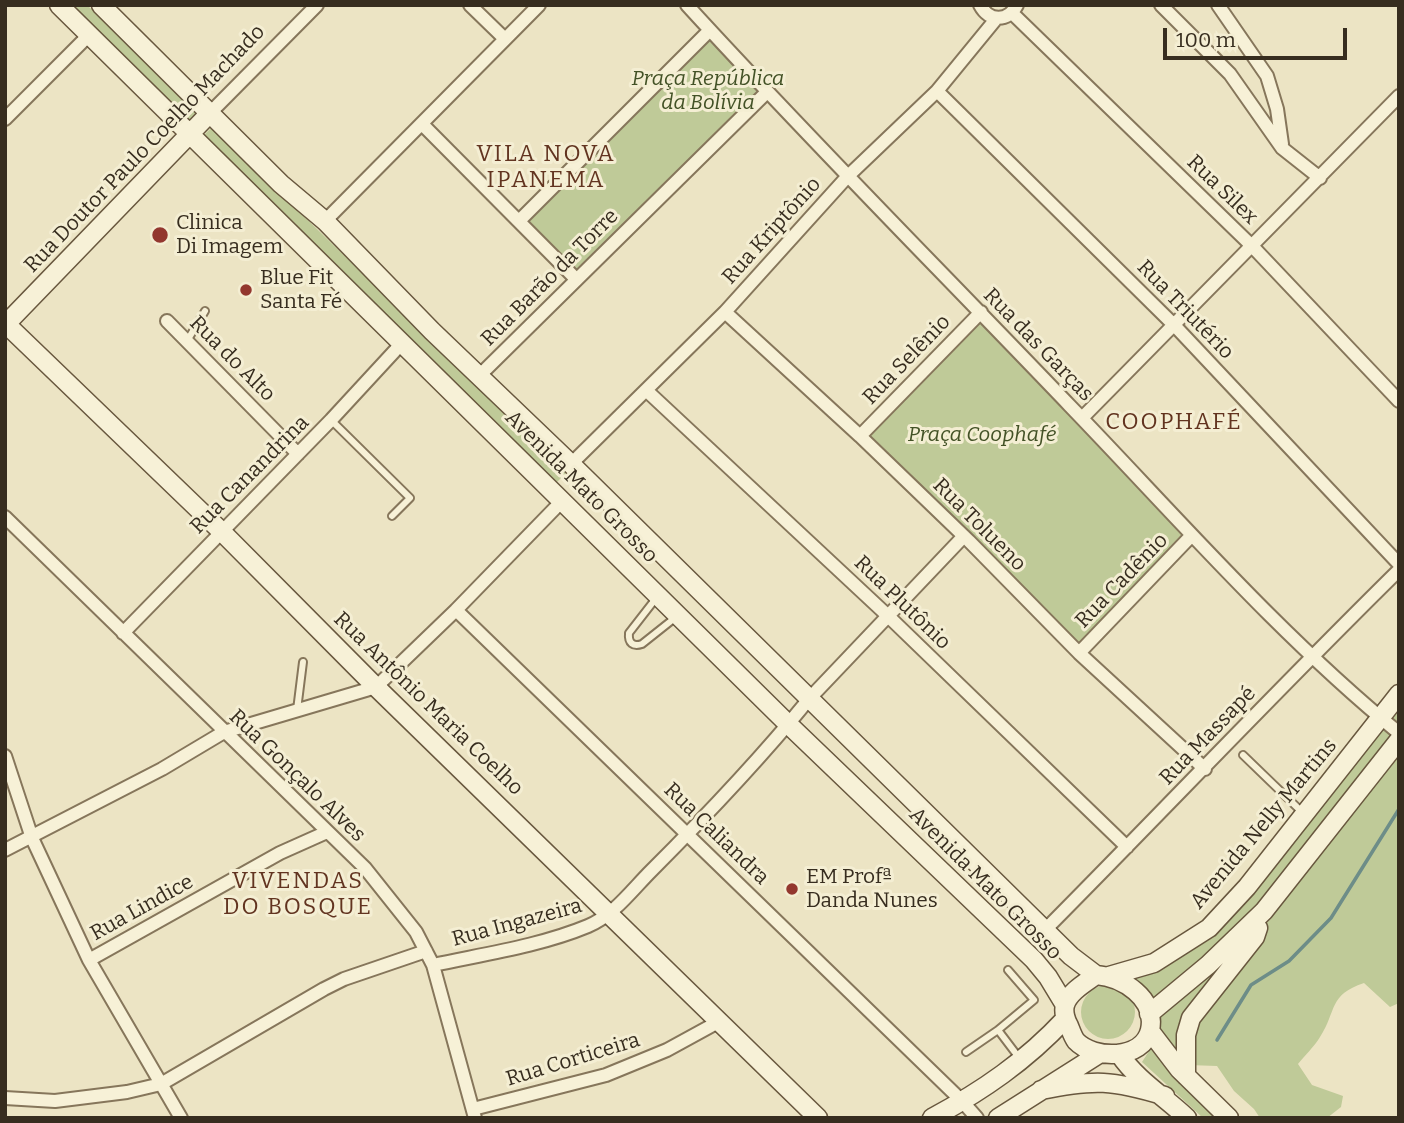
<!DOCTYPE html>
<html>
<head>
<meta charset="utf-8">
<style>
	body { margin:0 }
	#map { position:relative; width:1404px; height:1123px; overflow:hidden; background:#ece4c4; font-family:Bitter,serif }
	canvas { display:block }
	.frame { position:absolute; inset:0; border:7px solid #372d1f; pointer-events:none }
	.scale { position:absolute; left:1163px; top:28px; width:184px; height:32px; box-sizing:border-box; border:4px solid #372d1f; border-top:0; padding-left:9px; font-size:21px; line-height:24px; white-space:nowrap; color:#372d1f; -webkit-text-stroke:5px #f4eed3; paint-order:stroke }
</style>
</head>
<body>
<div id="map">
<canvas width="1404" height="1123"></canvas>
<div class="frame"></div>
<div class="scale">100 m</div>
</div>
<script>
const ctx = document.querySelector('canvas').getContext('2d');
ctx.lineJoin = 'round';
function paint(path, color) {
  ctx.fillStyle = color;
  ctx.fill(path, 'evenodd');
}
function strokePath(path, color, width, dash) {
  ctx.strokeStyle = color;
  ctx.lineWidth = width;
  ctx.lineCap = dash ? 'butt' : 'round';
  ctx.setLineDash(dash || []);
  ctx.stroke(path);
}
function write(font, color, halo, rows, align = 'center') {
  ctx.font = font + ' Bitter,serif';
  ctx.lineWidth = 6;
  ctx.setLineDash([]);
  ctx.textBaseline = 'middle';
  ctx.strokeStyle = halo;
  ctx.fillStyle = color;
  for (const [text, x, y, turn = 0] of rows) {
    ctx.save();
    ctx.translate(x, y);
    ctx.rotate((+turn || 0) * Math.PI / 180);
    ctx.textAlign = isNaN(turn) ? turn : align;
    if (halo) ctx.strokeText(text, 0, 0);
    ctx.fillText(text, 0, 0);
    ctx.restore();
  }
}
const green = new Path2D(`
	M66 5H87L210 124 198 136Z
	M710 30 767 92 576 279 519 221Z
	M212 127 567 472 554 485 201 138Z
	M981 312 1192 535 1079 653 860 436Z
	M1399 698V1003L1390 1007 1364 983C1328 995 1337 1011 1320 1037 1314 1047 1305 1055 1298 1064L1312 1085 1343 1096 1341 1107 1327 1118H1260L1254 1109 1234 1091 1217 1066 1188 1065 1172 1058 1159 1045 1151 997 1133 978 1186 949Z
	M1081 1012a27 27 0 1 1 54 0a27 27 0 1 1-54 0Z
	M1153 1045 1224 1118H1203L1142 1062Z`);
const stream = new Path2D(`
	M1217 1040 1251 985 1289 961 1331 918 1399 809`);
const lane = new Path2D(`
	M187 341 205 311
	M331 420 410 498 392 516
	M657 597 629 633C628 643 633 647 642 644L676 617
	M297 710 303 662
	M1243 755 1303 813
	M1008 970 1034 1000 998 1030 1020 1059
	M966 1052 998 1030`);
const street = new Path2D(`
	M470 5 505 39
	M687 5C812 142 942 272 1070 406 1177 517 1279 635 1399 733
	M980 5C989 22 1008 22 1017 5
	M1161 5 1230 74 1282 148 1320 178
	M1218 5 1267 76 1277 109 1282 144
	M1012 13 1253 247 1399 401
	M937 91 1175 326 1399 564
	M210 113 317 5
	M5 119 90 34
	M422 124 576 279
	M325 221 539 5
	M519 221 710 30
	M725 312 860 436 969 541 1079 653 1205 769
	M167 321 298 454
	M480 375 767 92
	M647 391 887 615 1127 847
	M1082 418 1399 96
	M860 436 981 312
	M571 464 725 312 847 177 937 91 996 19
	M5 517 365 868 416 932 433 965 475 1118
	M456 610 962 1101 977 1118
	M123 633 331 420 403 342
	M1079 653 1192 535
	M5 756 32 838 89 960 181 1118
	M5 850 162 769 224 732 376 687 456 610 563 500
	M1045 930C1164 810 1279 688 1399 570
	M89 960 280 853 327 832
	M433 965C484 954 540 946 588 926 613 916 632 890 651 871 706 816 760 759 809 699L964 536
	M5 1098 55 1101 127 1092 161 1084 324 989 344 979 426 951
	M473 1109 606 1075 667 1050 720 1021`);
const secondary = new Path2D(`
	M59 5 789 725 1034 960 1048 977 1065 1005
	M101 5 281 184 325 221 432 331 571 464 1071 956 1096 975
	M5 323 221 531 376 687 818 1118
	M5 325 210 113
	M1096 975C1122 977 1157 998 1150 1030 1143 1060 1094 1060 1076 1041 1073 1037 1071 1031 1069 1026 1066 1021 1063 1012 1065 1005 1069 992 1085 983 1096 975Z
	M1109 976 1154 963 1209 928 1247 887 1399 694
	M1149 1014 1208 965 1264 911 1399 740
	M1150 1031 1179 1069 1229 1118
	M1120 1055C1137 1080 1165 1097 1187 1118
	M1186 1076V1035L1191 1018 1255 937 1258 928
	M1041 1090C1094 1079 1113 1080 1165 1096
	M932 1118C982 1091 1026 1061 1065 1019
	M998 1118 1099 1054`);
const markers = [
	[160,235,9,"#93372e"],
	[246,290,7,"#93372e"],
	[792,889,7,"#93372e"]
];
const parkNames = [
	["Praça República",708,79],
	["da Bolívia",708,103],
	["Praça Coophafé",982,435]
];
const streetNames = [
	["Rua Doutor Paulo Coelho Machado",145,149,-46],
	["Rua Silex",1222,190,44],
	["Rua Kriptônio",772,231,-48],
	["Rua Barão da Torre",550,278,-45],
	["Rua Triutério",1185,310,46],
	["Rua das Garças",1038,345,46],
	["Rua do Alto",232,359,45],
	["Rua Selênio",907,360,-46],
	["Rua Canandrina",250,475,-45],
	["Avenida Mato Grosso",581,487,45],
	["Rua Tolueno",979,525,45],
	["Rua Cadênio",1122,581,-46],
	["Rua Plutônio",902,603,44],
	["Rua Antônio Maria Coelho",428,704,44],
	["Rua Massapé",1208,736,-46],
	["Rua Gonçalo Alves",297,776,44],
	["Avenida Nelly Martins",1264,824,-50],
	["Rua Caliandra",716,834,44],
	["Avenida Mato Grosso",985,884,45],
	["Rua Lindice",142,908,-29],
	["Rua Ingazeira",517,923,-15],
	["Rua Corticeira",573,1060,-17]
];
const poiNames = [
	["Clinica",176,223],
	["Di Imagem",176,247],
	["Blue Fit",260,278],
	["Santa Fé",260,302],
	["EM Profª",806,877],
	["Danda Nunes",806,901]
];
const neighbourhoodNames = [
	["VILA NOVA",546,155],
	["IPANEMA",546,181],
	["COOPHAFÉ",1174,423],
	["VIVENDAS",298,882],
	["DO BOSQUE",298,908]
];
paint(green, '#bfca98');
strokePath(stream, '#6d8d88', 3.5);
strokePath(lane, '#86765b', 10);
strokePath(street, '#86765b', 16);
strokePath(secondary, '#68573e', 21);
strokePath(lane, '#f7f1d7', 6);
strokePath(street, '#f7f1d7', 12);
strokePath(secondary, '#f7f1d7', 18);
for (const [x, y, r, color] of markers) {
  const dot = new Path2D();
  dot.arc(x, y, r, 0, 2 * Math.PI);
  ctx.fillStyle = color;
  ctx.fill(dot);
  strokePath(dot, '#f4eed3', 2.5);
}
write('italic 21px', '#435226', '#f4eed3', parkNames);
write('21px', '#372d1f', '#f4eed3', streetNames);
write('21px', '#372d1f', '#f4eed3', poiNames, 'left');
ctx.letterSpacing = '2px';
write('23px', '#623420', '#f4eed3', neighbourhoodNames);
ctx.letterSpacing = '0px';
</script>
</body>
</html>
